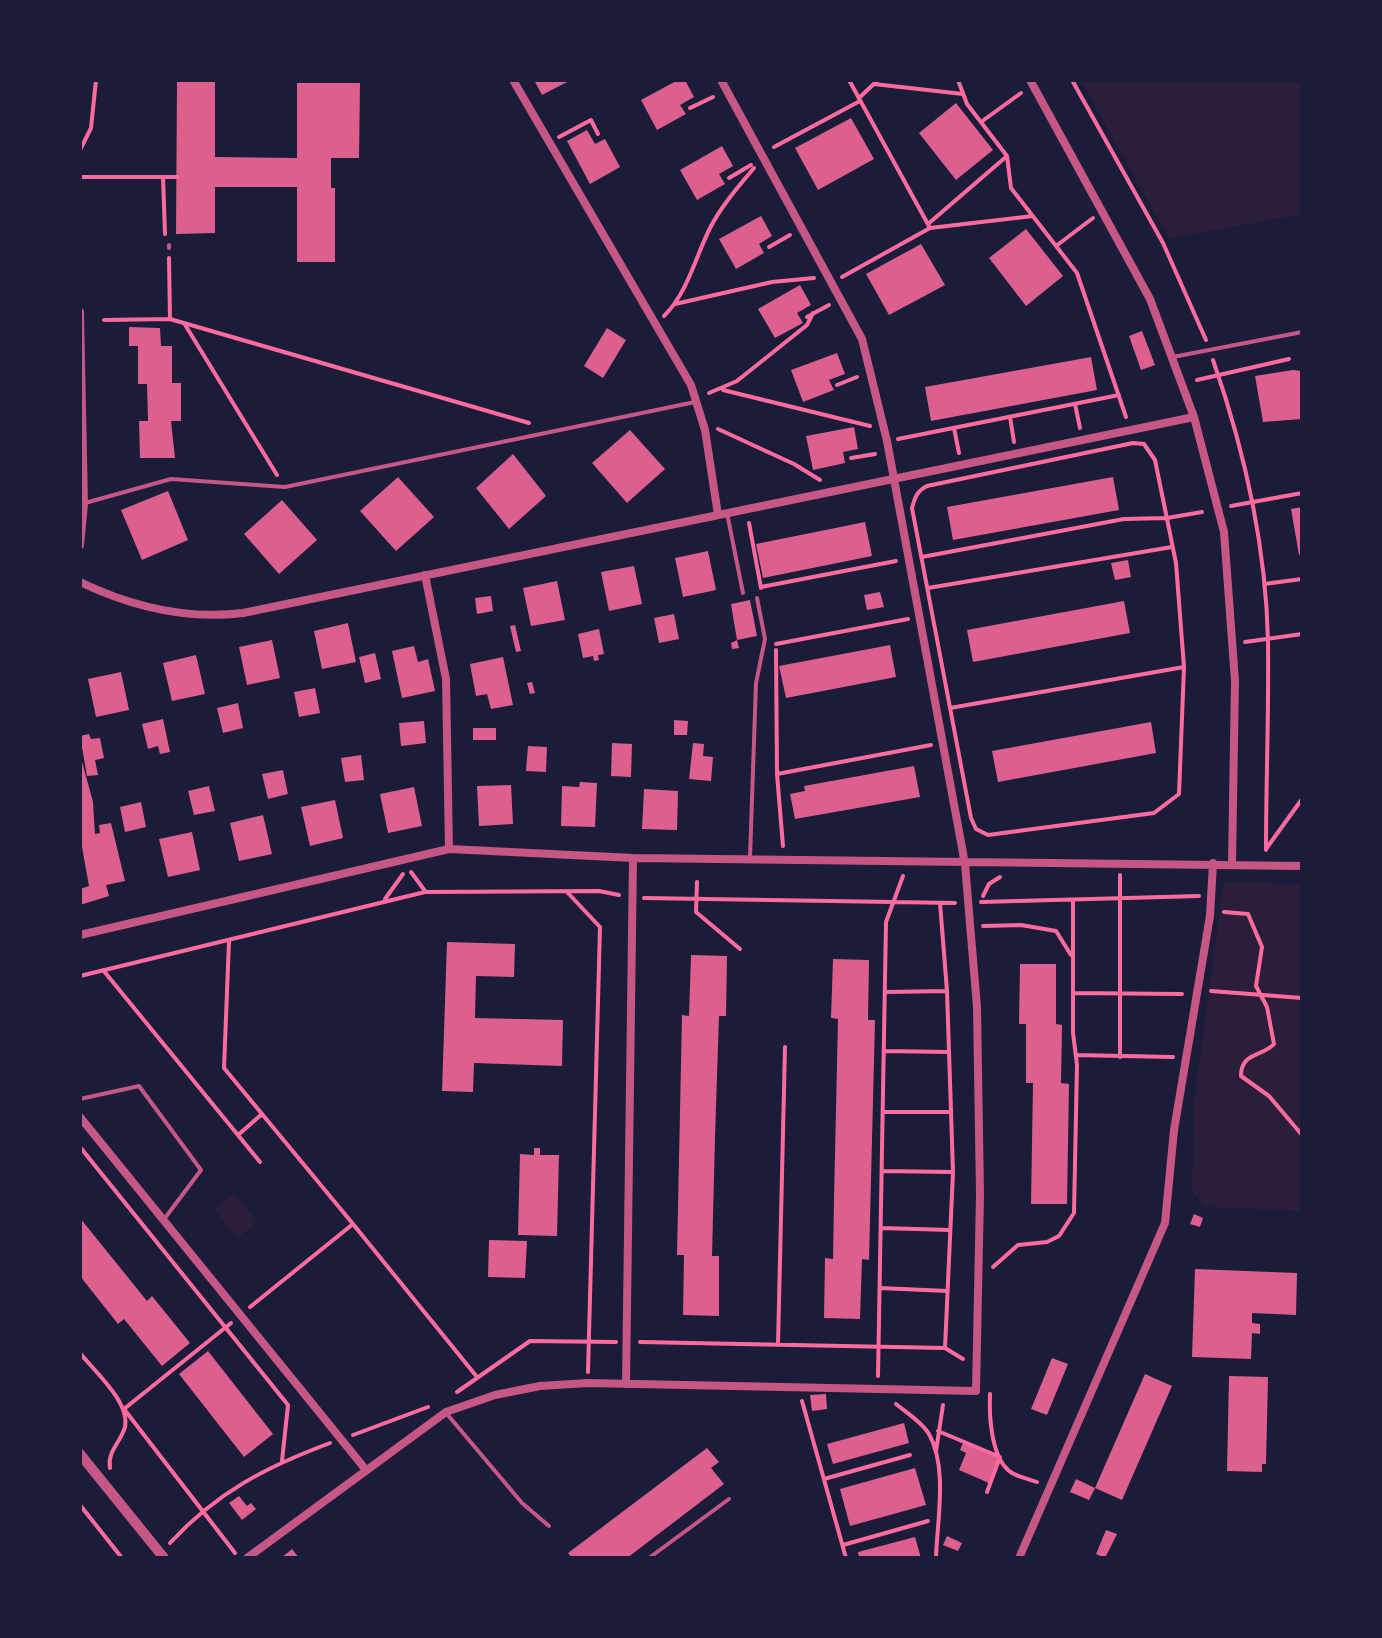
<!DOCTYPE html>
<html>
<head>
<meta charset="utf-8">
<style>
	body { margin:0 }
	#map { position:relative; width:1382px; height:1638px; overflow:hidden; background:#1b1b3a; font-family:Karla,sans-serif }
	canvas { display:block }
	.frame { position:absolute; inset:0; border:82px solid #1b1b3a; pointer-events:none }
</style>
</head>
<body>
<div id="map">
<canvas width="1382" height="1638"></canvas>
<div class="frame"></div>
</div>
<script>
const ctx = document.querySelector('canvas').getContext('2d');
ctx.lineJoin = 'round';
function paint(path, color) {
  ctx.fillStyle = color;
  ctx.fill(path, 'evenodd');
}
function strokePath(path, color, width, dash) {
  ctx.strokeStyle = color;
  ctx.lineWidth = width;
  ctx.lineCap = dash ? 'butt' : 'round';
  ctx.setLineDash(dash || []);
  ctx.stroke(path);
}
const green = new Path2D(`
	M1302 80V214L1169 239 1081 81Z
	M1224 881 1302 884V1211L1203 1207 1192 1190 1194 1100Z
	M234 1193 258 1222 237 1238 214 1209Z`);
const building = new Path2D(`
	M177 80H215V157L297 158V83H360L359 158H331V188H335V262H297V187H215V233L176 234Z
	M534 80H571L542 95Z
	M678 80H685L694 97 680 105 686 114 657 130 641 100Z
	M956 103 993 150 956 180 919 133Z
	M851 118 874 159 818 190 795 148Z
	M587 130 595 144 605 139 620 167 590 184 567 141Z
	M722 146 733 166 719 174 725 184 697 200 680 170Z
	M761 216 772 236 759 244 764 253 736 269 719 239Z
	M1026 229 1063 276 1026 306 989 258Z
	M921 244 945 285 889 315 866 274Z
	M800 285 811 305 797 313 803 323 775 338 758 309Z
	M129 327 160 328 161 346H172V383H181V421H171L175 458H140L139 421H148L147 384H138V346H129Z
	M607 328 626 340 603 378 584 366Z
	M1142 331 1155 365 1141 370 1129 336Z
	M837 353 845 374 829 380 834 390 803 402 791 370Z
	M1091 357 1097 390 931 421 925 387Z
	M1293 370 1302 371V419L1263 422 1255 376Z
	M854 427 858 449 843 452 845 463 813 470 806 436Z
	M630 430 665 469 627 503 592 463Z
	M513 454 546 496 509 529 476 488Z
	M398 477 434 517 396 551 360 511Z
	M1113 477 1119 510 953 540 947 507Z
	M168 491 188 540 142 560 121 510Z
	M282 500 317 540 279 574 244 534Z
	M1302 507V554L1299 555 1291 509Z
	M865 522 872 556 763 578 756 544Z
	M708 551 716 590 683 597 675 558Z
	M1128 560 1131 577 1115 580 1111 563Z
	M634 566 642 604 609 611 601 572Z
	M557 581 565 620 531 626 523 588Z
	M880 592 884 607 867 610 864 595Z
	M491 596 493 611 477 614 475 598Z
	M750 600 757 636 737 640 739 648 732 649 731 643 737 640 731 604Z
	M1124 601 1130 633 973 662 967 630Z
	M674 614 679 639 659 643 654 618Z
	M348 623 356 662 322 669 314 631Z
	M515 625 521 651 516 652 510 626Z
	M599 629 604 654 598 655 599 660 594 661 593 656 583 658 578 634Z
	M272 640 280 678 247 685 239 647Z
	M890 645 896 677 786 698 779 666Z
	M414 646 418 662 428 659 435 691 402 698 392 651Z
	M375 653 381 679 365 683 359 657Z
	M196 655 205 694 172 701 163 663Z
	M503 657 513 705 491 709 487 694 476 696 470 664Z
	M121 672 129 710 96 717 88 679Z
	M532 682 535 693 530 694 527 683Z
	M315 688 320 713 299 717 294 692Z
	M238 703 243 728 223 733 217 708Z
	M163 719 170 752 160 754 158 746 148 749 142 724Z
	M674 720 688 721 687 735H674Z
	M424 721 426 743 401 746 399 723Z
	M1151 722 1156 753 998 782 992 751Z
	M473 728H496V740H473Z
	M89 734 91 739 100 738 104 758 95 760 98 775 87 776 80 736Z
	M612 743 632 744 631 777 611 776Z
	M693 743 704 744 703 756 713 757 711 781 689 779Z
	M528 746 547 747 546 772 526 771Z
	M361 755 364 780 345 782 341 758Z
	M81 758 93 802 95 834 100 833 99 825 111 823 125 881 106 885 109 896 80 905V889L89 886 80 836Z
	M914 766 920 797 795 819 790 794 805 791 804 786Z
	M283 770 288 794 268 799 262 774Z
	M580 782 597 783 595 827 561 826 562 786 579 787Z
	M511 785 513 824 479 826 477 786Z
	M209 786 215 811 194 815 188 791Z
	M414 787 422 826 388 833 380 794Z
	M644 789 678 791 677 830 642 829Z
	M335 800 343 838 310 846 301 807Z
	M141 802 146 827 125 832 120 807Z
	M263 815 272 854 239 861 230 823Z
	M192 832 200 870 168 877 159 839Z
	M447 942 515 944 514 977 476 976 475 1018 563 1020 562 1066 474 1063 473 1092 442 1091Z
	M691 955 727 956 726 1016H719L715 1137 712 1256H719V1316L683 1315 684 1255H677L682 1015 689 1016Z
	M833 959 869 960 868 1020H875L869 1260 862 1259 860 1319 824 1318 825 1258 833 1259 834 1199 838 1019 831 1018Z
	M1020 964H1056V1024L1062 1025 1061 1083 1069 1084 1067 1204H1031L1033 1083H1026V1024H1019Z
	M534 1148H540V1155H559L557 1236 518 1235 520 1154 534 1155Z
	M1194 1214 1203 1218 1200 1227 1190 1224Z
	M80 1218 147 1301 152 1296 190 1343 162 1366 124 1319 118 1324 80 1276Z
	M489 1240 527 1241 525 1278 488 1277Z
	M1195 1269 1297 1273 1296 1315 1252 1313V1323L1260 1324V1334L1252 1333 1251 1359 1192 1357Z
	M208 1351 273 1434 244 1457 179 1374Z
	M1052 1358 1068 1364 1047 1415 1031 1409Z
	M1145 1374 1172 1386 1122 1500 1095 1488Z
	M1229 1376 1268 1377 1266 1464H1262V1472L1227 1471Z
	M826 1394 827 1409 812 1411 810 1395Z
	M904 1423 909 1443 833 1464 827 1444Z
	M963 1443 999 1458 989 1483 959 1470 966 1453 960 1450Z
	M707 1448 719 1462 711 1468 724 1484 627 1558H572L568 1553Z
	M915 1468 926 1505 850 1526 840 1489Z
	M1076 1479 1095 1488 1089 1500 1070 1492Z
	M239 1496 247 1506 251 1503 256 1509 242 1520 229 1503Z
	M1106 1530 1117 1534 1105 1558 1096 1554Z
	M947 1536 962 1543 958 1551 943 1545Z
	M915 1537 921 1558H859L858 1552Z
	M292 1549 299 1558H281Z`);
const path = new Path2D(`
	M958 80 967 104 1007 156 1011 188 1077 273 1126 417
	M1072 80 1163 243 1206 340
	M874 84 963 94
	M859 98 878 80
	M690 108 713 97
	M981 122 1021 93
	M559 137 591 120 598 134
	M774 147 860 101
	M80 150 91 128 96 80
	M80 177H177
	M163 177 165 234
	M729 178 751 165
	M928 224 1007 156
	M930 228 1033 216
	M1056 246 1093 218
	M769 247 790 235
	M842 277 930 228 849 80
	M675 304 772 282 814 278
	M664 316C688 292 695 258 710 228 722 205 738 187 754 168
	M807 317 829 305
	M170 319 529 423
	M104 320 170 319 169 258
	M184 323 277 475
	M1213 360C1244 449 1266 547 1268 641 1269 711 1266 780 1266 850
	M1197 380 1289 359
	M837 385 857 377
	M723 390 870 426
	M709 393 737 381 807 325 813 313
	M1075 404 1080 428
	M1010 417 1014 442
	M954 428 959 453
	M718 429 794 464 820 480
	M898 439 1119 395
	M1133 443 1144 444 1155 460 1176 563 1184 667 1179 794 1154 813 988 835 976 829 971 818 912 508C915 497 917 491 927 486Z
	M851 458 875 454
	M1231 506 1302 493
	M749 523 761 588
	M922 557 1124 519 1167 518 1202 512
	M1264 584 1302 579
	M761 587 896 561
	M928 588 1172 547
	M1245 642 1302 634
	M776 644 908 619
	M776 650 777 774 783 846
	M950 708 1184 667
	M777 774 931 745
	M1266 849 1302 799
	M411 872 425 891
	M1120 875V1057
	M697 882 696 912 740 949
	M567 892 600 927 588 1372
	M983 896 989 884 1000 877
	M644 898 955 903
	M385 899 403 874
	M981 902 1199 896
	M1224 912 1248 914 1262 947 1256 986 1267 1007 1274 1044C1262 1057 1241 1052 1241 1076L1269 1096 1302 1135
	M983 926 1021 925 1056 931 1071 955
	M229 941 224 1068 353 1224
	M103 970 260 1162
	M80 976 425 892 599 891 619 895
	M1211 991 1302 998
	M886 992 947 991
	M1073 993 1182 994
	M884 1051 949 1052
	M1076 1055 1173 1057
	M883 1112H951
	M238 1135 262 1114
	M80 1147 288 1405 282 1461
	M882 1171 953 1172
	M881 1228 950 1230
	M993 1267 1018 1245 1047 1242 1059 1236 1074 1213 1077 1065 1073 1033V900
	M880 1288 947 1291
	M250 1307 353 1224 477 1377
	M231 1323 124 1409 235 1553
	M640 1342 945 1348 953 1172 947 991 940 903
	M778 1345 785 1047
	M945 1348 963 1359
	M80 1353C95 1372 130 1402 125 1427 121 1442 107 1451 110 1468
	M878 1376 886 922 903 876
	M457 1392 530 1341 616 1342
	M990 1394C989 1416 991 1460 1012 1473 1019 1477 1029 1479 1037 1482
	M802 1401 846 1558
	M896 1404C907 1413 922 1422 929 1434 948 1468 937 1521 936 1558
	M938 1431 1000 1457 987 1492
	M353 1435 428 1407
	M936 1451 943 1405
	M824 1479 910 1455
	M80 1505 122 1558
	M170 1543C217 1492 266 1467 330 1443
	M843 1545 928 1521`);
const service = new Path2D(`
	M169 248V245
	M1173 357 1302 332
	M85 503 171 479 285 487 695 402
	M727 513 743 593
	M750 857 756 683 765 639 757 598
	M80 1099 139 1086 201 1170 165 1218
	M447 1414 522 1503 549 1526
	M649 1558 729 1499`);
const minor = new Path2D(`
	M513 80 691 385 705 430 718 515
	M1030 80 1150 299 1194 417 1224 532 1235 681 1232 863
	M80 312 84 504 80 545
	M425 575 446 679 449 849
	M80 582C132 607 186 620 243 613L1194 417
	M80 935 449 849 633 858 1302 866
	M80 1117 366 1470
	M626 1384 633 858
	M247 1558 446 1412 495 1395 540 1386 588 1383 976 1391 980 1194 977 1007 965 864 887 441 862 339 721 80
	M1019 1558 1165 1223 1174 1130 1210 916 1213 863`);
const tertiary = new Path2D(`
	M80 1454 164 1558`);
paint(green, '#2a1e3b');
paint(building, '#dd5f8e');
strokePath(path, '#ff6b9d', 4);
strokePath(service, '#c65784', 4);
strokePath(minor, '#c65784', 8);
strokePath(tertiary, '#c65784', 10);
</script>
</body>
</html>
